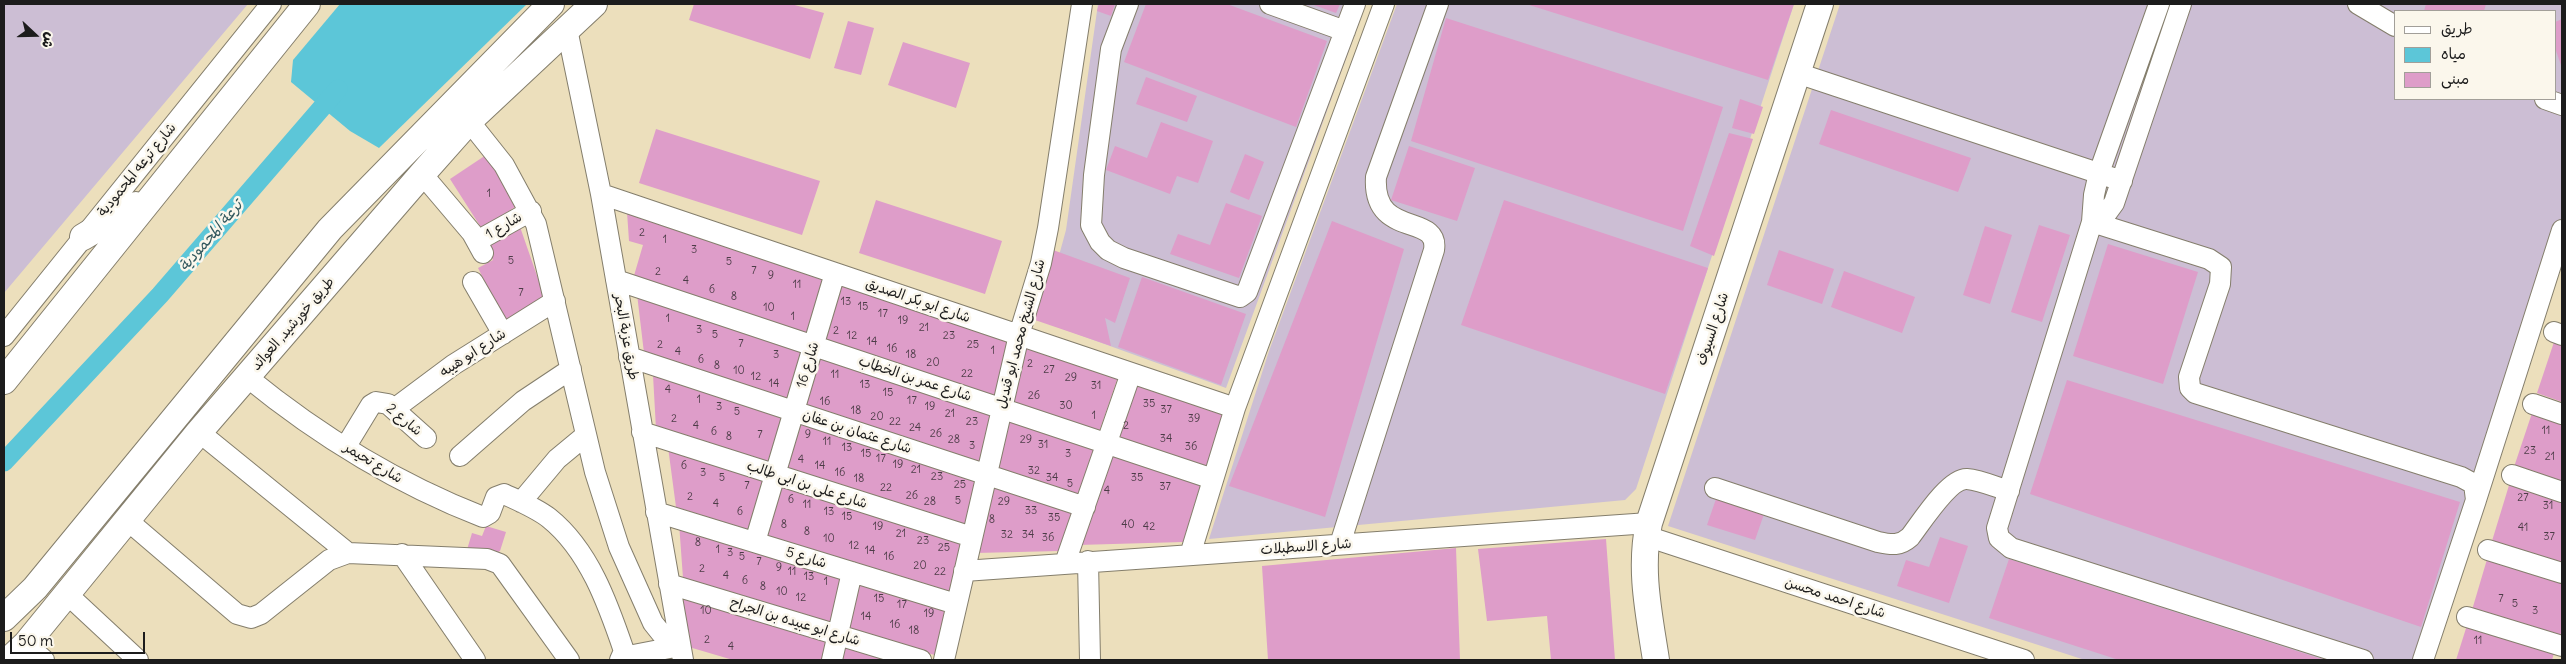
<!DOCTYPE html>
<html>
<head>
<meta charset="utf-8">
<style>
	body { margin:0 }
	#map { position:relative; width:2566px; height:664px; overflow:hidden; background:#ecdfbc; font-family:Delius,"Playpen Sans Arabic",sans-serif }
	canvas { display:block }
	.frame { position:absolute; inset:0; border:5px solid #1c1c1c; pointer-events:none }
	.legend { position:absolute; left:2394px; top:10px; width:162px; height:90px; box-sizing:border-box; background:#fbf7ec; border:1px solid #a29f99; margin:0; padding:6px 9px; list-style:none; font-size:15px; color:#1c1c1c }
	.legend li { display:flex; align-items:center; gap:10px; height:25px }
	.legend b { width:25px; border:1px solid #a29f99 }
	.north { position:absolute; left:10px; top:10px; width:50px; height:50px; -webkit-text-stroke:4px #fbf7ec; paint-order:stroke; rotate:111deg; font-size:14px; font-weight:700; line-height:20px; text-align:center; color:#1c1c1c }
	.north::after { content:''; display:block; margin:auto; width:18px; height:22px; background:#1c1c1c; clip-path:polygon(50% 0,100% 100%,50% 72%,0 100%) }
	.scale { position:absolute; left:10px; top:632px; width:135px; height:22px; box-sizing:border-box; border:2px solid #1c1c1c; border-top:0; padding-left:6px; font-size:15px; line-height:18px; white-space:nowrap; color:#1c1c1c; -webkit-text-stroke:4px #fbf7ec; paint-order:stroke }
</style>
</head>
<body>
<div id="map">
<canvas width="2566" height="664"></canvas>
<div class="frame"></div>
<ul class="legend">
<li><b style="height:6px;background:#fff"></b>طريق</li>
<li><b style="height:14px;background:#5cc6d8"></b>مياه</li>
<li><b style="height:14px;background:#de9dc9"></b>مبنى</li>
</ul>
<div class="north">ش</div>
<div class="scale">50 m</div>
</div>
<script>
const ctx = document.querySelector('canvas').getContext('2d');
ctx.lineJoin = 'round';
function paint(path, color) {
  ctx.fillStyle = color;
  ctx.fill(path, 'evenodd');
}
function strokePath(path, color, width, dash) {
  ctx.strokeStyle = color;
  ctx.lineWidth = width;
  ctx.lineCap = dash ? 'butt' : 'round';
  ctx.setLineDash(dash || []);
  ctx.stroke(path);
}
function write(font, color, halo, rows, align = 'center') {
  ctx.font = font + ' Delius,"Playpen Sans Arabic",sans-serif';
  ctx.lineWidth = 5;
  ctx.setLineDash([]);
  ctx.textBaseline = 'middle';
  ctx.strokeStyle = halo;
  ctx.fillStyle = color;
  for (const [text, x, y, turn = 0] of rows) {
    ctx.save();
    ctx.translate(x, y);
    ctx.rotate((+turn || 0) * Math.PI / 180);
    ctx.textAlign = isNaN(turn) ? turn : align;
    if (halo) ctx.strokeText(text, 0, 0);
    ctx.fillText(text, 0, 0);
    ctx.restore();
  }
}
const industrial = new Path2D(`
	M4 4H248L4 293Z
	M1098 4H1366L1226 388 1041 321 1066 230Z
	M1397 4H1794L1636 489 1625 500 1209 539 1269 351Z
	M1840 4H2562V262L2434 660H2085L1668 526ZM2395 11H2555V99H2395Z`);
const water = new Path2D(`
	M340 4H527L379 148 350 131 291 82 293 60Z`);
const canal = new Path2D(`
	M4 462 160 295 338 89`);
const building = new Path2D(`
	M694 4H791L824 13 810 59 689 20Z
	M1099 4H1115L1111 16 1097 11Z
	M1146 4H1227L1327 41 1296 127 1124 62Z
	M1311 4H1340L1336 13Z
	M1526 4H1794L1768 80Z
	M2426 4H2486L2484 11H2424Z
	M1446 18 1723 107 1683 231 1411 141Z
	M2562 19V68L2555 48V22Z
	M848 21 874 28 861 75 834 68Z
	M903 42 970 63 956 108 888 85Z
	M1146 77 1197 96 1187 122 1136 104Z
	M1740 99 1763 107 1754 134 1732 128Z
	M1831 110 1971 158 1958 192 1819 144Z
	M1161 122 1213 141 1198 183 1177 176 1170 194 1106 170 1115 146 1147 158Z
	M656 129 820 181 802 235 639 183Z
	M1729 133 1753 139 1714 256 1690 246Z
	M1409 146 1475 168 1457 221 1391 200Z
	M1245 154 1264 162 1249 200 1230 192Z
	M486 155 518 205 482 229 450 179Z
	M876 200 1002 241 985 294 859 253Z
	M1504 200 1708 268 1665 394 1461 325Z
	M1226 203 1262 216 1239 278 1170 254 1178 234 1210 245Z
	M627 212 823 280 807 337 633 279 643 245 629 241Z
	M1332 221 1404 249 1325 517 1229 486Z
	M519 224 544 296 505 322 478 268 493 260 485 243Z
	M2039 225 2070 235 2042 322 2011 312Z
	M1985 226 2012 235 1990 304 1963 295Z
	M2108 244 2198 272 2163 384 2073 356Z
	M1053 250 1130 278 1115 323 1105 318 1111 346 1032 319Z
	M1779 250 1834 269 1822 304 1767 285Z
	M1844 271 1915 297 1902 333 1831 307Z
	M1142 277 1246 314 1221 385 1118 347Z
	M837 281 1008 338 995 399 820 338Z
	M637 294 803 349 788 401 644 353Z
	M2555 339 2562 341V402L2537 393Z
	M1022 344 1118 377 1099 432 1010 402Z
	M816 353 991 410 981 464 801 405Z
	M653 375 783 416 769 464 656 429Z
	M2067 380 2460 502 2421 627 2030 494Z
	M1133 383 1225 414 1208 468 1114 437Z
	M2533 410 2562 420V483L2514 467Z
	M1005 416 1095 446 1078 496 994 469Z
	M797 419 977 477 966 527 782 469Z
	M668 447 765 477 749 530 676 507Z
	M1110 453 1201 483 1183 542 1078 545Z
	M779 482 962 539 950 593 763 535Z
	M2510 482 2562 498V564L2492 541Z
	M991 484 1073 509 1059 551 975 553Z
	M1716 499 1764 514 1755 540 1707 525Z
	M679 523 844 574 832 625 683 578Z
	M486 526 506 532 500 551 488 558 466 553 472 533 482 536Z
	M1940 537 1968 546 1949 603 1897 586 1906 560 1929 567Z
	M1606 539 1615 660H1551L1547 616 1487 621 1478 549Z
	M1456 548 1460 660H1268L1262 566Z
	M2488 556 2562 580V629L2560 637 2472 610Z
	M2009 559 2325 660H2119L1989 618Z
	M859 579 947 606 938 656 848 630Z
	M682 594 829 638 824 660H733L689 647Z
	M2468 622 2555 650 2552 660H2456Z
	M844 644 899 660H841Z`);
const minor = new Path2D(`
	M1128 4 1111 49 1094 175 1091 225 1100 242 1108 250 1124 258 1240 297 1247 292 1355 4
	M1270 4 1345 31
	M2159 4 2099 173 2094 195 2092 222 1997 528 1999 538 2011 548 2363 660
	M2358 4 2395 26
	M567 29 601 194 683 660
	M1797 73 2122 181
	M2545 99 2562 105
	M469 121 504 165 536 224 595 472 619 547 653 623 665 638 680 646
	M422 174 472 233 483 253
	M601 194 1235 408
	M2092 222 2209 259 2221 267 2220 284 2189 377 2190 388 2195 393 2461 477 2474 484 2476 500 2423 660
	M2092 222 2106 214 2114 203 2181 4
	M477 241 531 211
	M616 280 1213 479
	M473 282 503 334
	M2554 332 2562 335
	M4 336 271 4
	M629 357 1085 507
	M247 377C318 435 398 484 483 517L490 513 496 497 504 494C519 501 536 508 549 518 589 550 608 604 624 651L620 660
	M2533 404 2562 414
	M394 409 453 365 555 301
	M199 432 348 553
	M642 432 972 537
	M346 446 371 405 376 402 388 404 426 438
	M460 456 523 401 571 369
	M2512 475 2562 492
	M1715 488 1878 542C1892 545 1900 546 1910 537 1921 523 1949 478 1967 479 1980 480 1996 487 2009 491
	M2476 500 2562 230
	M521 502 557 459 586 435
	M656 512 956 604
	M127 520 237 614 251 618 261 614 329 560 348 553 487 559 500 564 569 660
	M1646 536 2024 660
	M755 542 835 273
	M1340 544 1434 250C1440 212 1372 240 1376 177L1438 4
	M2488 550 2562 573
	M402 554 475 660
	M1190 555 1235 408 1384 4
	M1088 561 1090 660
	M1065 563 1131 373
	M964 571 1649 523
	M669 584 921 660
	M67 594 138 660
	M2467 617 2562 646
	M26 644 44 660
	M623 657 680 646
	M832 660 852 572
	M944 660 1019 335 1041 263 1048 228 1082 4`);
const major = new Path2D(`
	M83 237 136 205
	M4 381 307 4
	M4 618 35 588 330 229 551 4
	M9 660 26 644 199 432 422 174 469 121 594 4
	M1656 660C1649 614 1639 569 1649 523L1820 4`);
const numberNames = [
	["1",489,194],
	["2",642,233],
	["1",665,240],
	["3",694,250],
	["5",511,261],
	["5",729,262],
	["7",754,271],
	["2",658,272],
	["9",771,276],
	["4",686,281],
	["11",797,285],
	["6",712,290],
	["7",521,293],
	["8",734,297],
	["13",846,302],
	["15",863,307],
	["10",769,308],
	["17",883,314],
	["1",793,317],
	["1",668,319],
	["19",903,321],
	["21",924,328],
	["3",699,330],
	["2",836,331],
	["5",715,335],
	["12",852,336],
	["23",949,336],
	["14",872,342],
	["7",741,344],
	["2",660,345],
	["25",973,345],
	["16",892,349],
	["1",993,351],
	["4",678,352],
	["3",776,355],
	["18",911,355],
	["6",701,360],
	["20",933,363],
	["2",1030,364],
	["8",717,366],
	["27",1049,370],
	["10",739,371],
	["22",967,374],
	["11",835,375],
	["12",756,377],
	["29",1071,378],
	["14",774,384],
	["13",865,385],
	["31",1096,386],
	["4",668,390],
	["15",888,393],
	["26",1034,396],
	["1",699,400],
	["17",912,401],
	["16",825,402],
	["35",1149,404],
	["30",1066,406],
	["3",719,407],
	["19",930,407],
	["37",1166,410],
	["18",856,411],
	["5",737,412],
	["21",950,414],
	["1",1094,416],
	["20",877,417],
	["2",674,419],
	["39",1194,419],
	["22",895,422],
	["23",972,422],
	["4",696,426],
	["2",1126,426],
	["24",915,428],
	["11",2546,431],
	["6",714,432],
	["26",936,434],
	["7",760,435],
	["9",808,435],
	["8",729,437],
	["34",1166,439],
	["28",954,440],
	["29",1026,440],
	["11",827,442],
	["31",1043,445],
	["3",972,446],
	["36",1191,447],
	["13",847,448],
	["23",2530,451],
	["15",866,454],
	["3",1068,454],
	["21",2550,457],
	["17",881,459],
	["4",801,460],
	["19",898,465],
	["6",684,466],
	["14",820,466],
	["21",916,470],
	["32",1034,471],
	["3",703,473],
	["16",840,473],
	["23",937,477],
	["5",722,478],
	["34",1052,478],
	["35",1137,478],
	["18",859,479],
	["5",1070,484],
	["25",960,485],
	["7",747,486],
	["37",1165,487],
	["22",886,488],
	["4",1107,491],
	["26",912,496],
	["2",690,497],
	["27",2523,498],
	["6",791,500],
	["5",958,501],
	["28",930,502],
	["29",1004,502],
	["4",716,504],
	["11",807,505],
	["31",2548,506],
	["33",1031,511],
	["6",740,512],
	["13",829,512],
	["15",847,517],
	["35",1054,518],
	["8",992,520],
	["8",784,525],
	["40",1128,525],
	["19",878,527],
	["42",1149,527],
	["41",2523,528],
	["8",807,532],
	["21",901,534],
	["32",1007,535],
	["34",1028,535],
	["37",2549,537],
	["36",1048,538],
	["10",829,539],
	["23",923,541],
	["8",698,543],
	["12",854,546],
	["25",944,548],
	["1",718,550],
	["14",870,551],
	["3",730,553],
	["5",742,557],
	["16",889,557],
	["7",759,562],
	["20",920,566],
	["9",779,568],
	["2",702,569],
	["11",792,572],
	["22",940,572],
	["4",726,576],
	["13",809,577],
	["6",745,581],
	["1",826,582],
	["8",763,587],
	["10",782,592],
	["12",801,598],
	["15",879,599],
	["7",2501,599],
	["5",2515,604],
	["17",902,605],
	["10",706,611],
	["3",2535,611],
	["19",929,614],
	["14",866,617],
	["16",895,625],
	["18",914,631],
	["2",707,640],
	["11",2478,641],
	["4",731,647]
];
const streetNames = [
	["شارع ترعه المحمودية",137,170,-51],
	["شارع 1",504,226,-30],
	["شارع ابو بكر الصديق",918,301,19],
	["طريق خورشيد, العوائد",293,324,-49],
	["شارع السيوف",1713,329,-72],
	["شارع الشيخ محمد ابو قنديل",1021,334,-75],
	["طريق عزبة البحر",626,337,80],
	["شارع ابو هيبه",473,353,-33],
	["شارع 16",808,365,-73],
	["شارع عمر بن الخطاب",915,379,18],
	["شارع 2",404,420,40],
	["شارع عثمان بن عفان",857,432,18],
	["شارع تحيمر",373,463,31],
	["شارع على بن ابى طالب",807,485,18],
	["شارع الاسطبلات",1306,547,-4],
	["شارع 5",806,558,17],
	["شارع احمد محسن",1835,598,18],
	["شارع ابو عبيده بن الجراح",795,622,17]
];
const waterNames = [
	["ترعة المحمودية",211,236,-49]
];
paint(industrial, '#ccbed4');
paint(water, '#5cc6d8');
strokePath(canal, '#5cc6d8', 19);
paint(building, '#de9dc9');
strokePath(minor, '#847e6c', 22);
strokePath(major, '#847e6c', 28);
strokePath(minor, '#fff', 20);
strokePath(major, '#fff', 26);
write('11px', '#4c3c47', null, numberNames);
write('14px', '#1c1c1c', '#fbf7ec', streetNames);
write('italic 15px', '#32585e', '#fbf7ec', waterNames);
</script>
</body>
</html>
